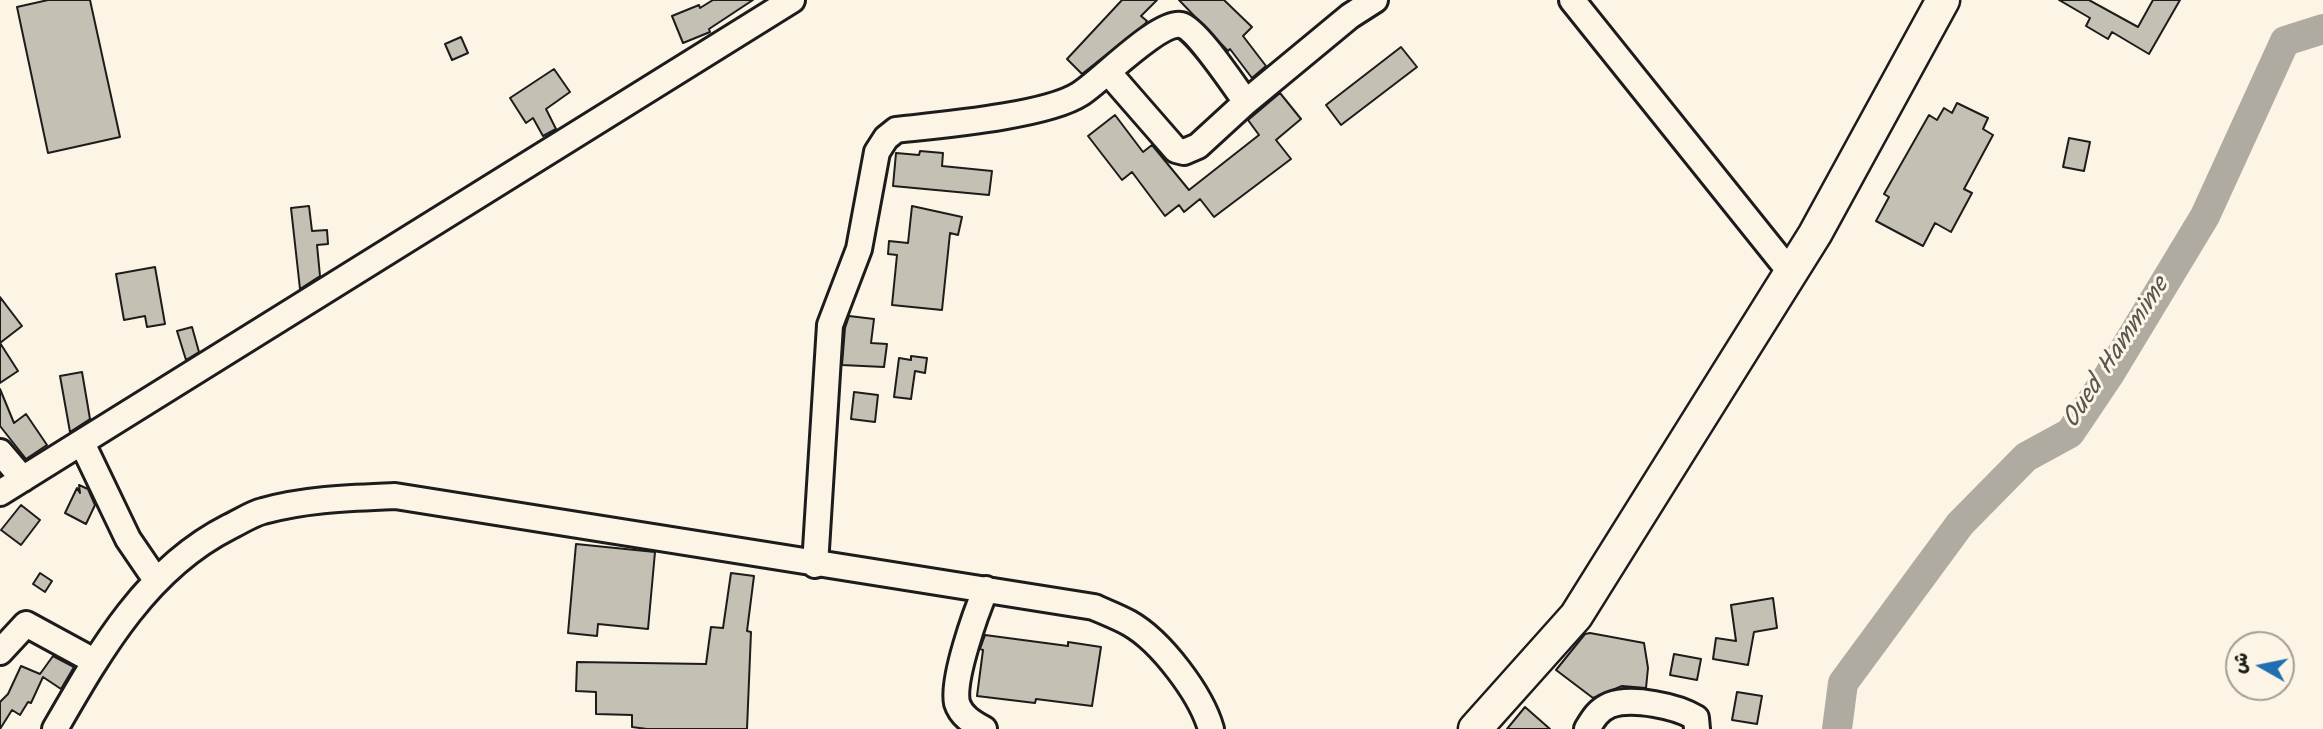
<!DOCTYPE html>
<html>
<head>
<meta charset="utf-8">
<style>
	body { margin:0 }
	#map { position:relative; width:2323px; height:729px; overflow:hidden; background:#fcf5e5; font-family:Kalam,"Playpen Sans Arabic",sans-serif }
	canvas { display:block }
	.north { position:absolute; left:2225px; top:631px; width:70px; height:70px; box-sizing:border-box; background:#fcf5e5; border:2px solid #a29e95; border-radius:50%; rotate:279deg; font-size:19px; font-weight:700; line-height:28px; text-align:center; color:#1c1c1c }
	.north::after { content:''; display:block; margin:auto; width:24px; height:32px; background:#1f6fb2; clip-path:polygon(50% 0,100% 100%,50% 72%,0 100%) }
</style>
</head>
<body>
<div id="map">
<canvas width="2323" height="729"></canvas>
<div class="north">ش</div>
</div>
<script>
const ctx = document.querySelector('canvas').getContext('2d');
ctx.lineJoin = 'round';
function strokePath(path, color, width, dash) {
  ctx.strokeStyle = color;
  ctx.lineWidth = width;
  ctx.lineCap = dash ? 'butt' : 'round';
  ctx.setLineDash(dash || []);
  ctx.stroke(path);
}
function paint(path, color) {
  ctx.fillStyle = color;
  ctx.fill(path, 'evenodd');
}
function write(font, color, halo, rows, align = 'center') {
  ctx.font = font + ' Kalam,sans-serif';
  ctx.lineWidth = 6;
  ctx.setLineDash([]);
  ctx.textBaseline = 'middle';
  ctx.strokeStyle = halo;
  ctx.fillStyle = color;
  for (const [text, x, y, turn = 0] of rows) {
    ctx.save();
    ctx.translate(x, y);
    ctx.rotate((+turn || 0) * Math.PI / 180);
    ctx.textAlign = isNaN(turn) ? turn : align;
    if (halo) ctx.strokeText(text, 0, 0);
    ctx.fillText(text, 0, 0);
    ctx.restore();
  }
}
const river = new Path2D(`
	M1837 729 1843 683 1960 524 2026 457 2070 433 2109 375 2205 216 2285 41 2323 29`);
const building = new Path2D(`
	M48 0H90L120 137 48 153 17 7Z
	M713 0H753L709 29 710 32 683 43 672 16 699 5 700 8Z
	M1122 0H1157L1141 16 1147 21 1145 24 1082 74 1067 59Z
	M1179 0H1224L1252 27 1243 36 1266 66 1252 78 1230 49 1228 51Z
	M2059 0H2089L2138 27 2153 0H2180L2149 54 2112 32 2108 39 2086 26 2090 18Z
	M461 37 468 53 452 60 445 44Z
	M1401 47 1417 67 1341 125 1326 105Z
	M554 69 570 92 546 109 556 129 543 136 533 118 526 123 510 98Z
	M1280 93 1301 119 1276 140 1291 159 1214 217 1200 199 1184 212 1179 205 1165 216 1132 172 1122 180 1088 136 1115 115 1143 152 1152 145 1189 190 1259 135 1248 120Z
	M1957 103 1988 118 1983 129 1993 135 1964 189 1972 193 1951 232 1935 223 1923 246 1876 221 1889 197 1884 194 1929 115 1937 120 1944 108 1952 113Z
	M2069 138 2090 142 2084 171 2063 167Z
	M920 151 943 153 942 166 992 171 989 195 893 186 896 153 919 155Z
	M309 206 312 231 327 230 328 244 317 245 320 276 300 289 291 208Z
	M912 206 962 217 958 235 950 233 942 310 892 305 897 255 888 254 889 241 908 243Z
	M155 267 165 324 147 327 145 316 124 320 116 274Z
	M0 297 22 326 0 343 18 371 0 383Z
	M849 316 874 319 871 343 887 344 884 367 842 365 845 328Z
	M192 327 199 352 186 360 177 331Z
	M911 356 927 358 925 373 915 371 911 399 894 397 899 358 911 360Z
	M82 372 90 419 70 432 60 376Z
	M0 389 14 423 26 414 47 445 26 459 0 426Z
	M854 392 878 395 875 422 851 419Z
	M79 485 88 489 95 505 86 524 65 513 77 488 80 493Z
	M21 505 40 520 21 545 1 530Z
	M576 544 655 552 648 629 598 624 597 636 568 633Z
	M40 573 52 581 45 592 33 584Z
	M731 573 754 576 747 631 751 632 747 729H647L632 727V715L596 714V692L576 691 577 662 706 664 711 627 723 628Z
	M1773 598 1777 628 1754 632 1748 665 1713 659 1716 638 1736 641 1731 605Z
	M1590 633 1644 643 1648 668 1646 688 1622 686 1593 698 1556 670 1585 634Z
	M985 635 1068 646V642L1101 647 1092 706 1036 699 1035 703 977 696 983 650 980 649Z
	M1674 654 1701 659 1697 680 1670 675Z
	M53 656 74 667 61 689 43 677 31 703 28 702 20 715 12 710 0 729V702L8 694 21 666 40 674Z
	M1737 692 1762 696 1757 724 1732 720Z
	M1525 707 1550 729H1507Z`);
const minor = new Path2D(`
	M1572 0 1791 273
	M1108 72 1176 150 1184 152 1198 146 1246 102
	M82 443 128 539 156 580
	M0 452 23 479
	M0 493 792 0
	M815 565 830 325 859 249 877 152 886 138 896 130C940 125 1046 116 1080 94 1101 81 1158 21 1181 25 1196 28 1235 87 1246 102L1350 16 1375 0
	M0 652 26 624 94 661
	M55 729C100 651 146 569 229 527 240 522 251 514 263 511 306 499 350 498 395 496L1094 607C1105 612 1118 617 1129 623 1161 641 1201 694 1211 729
	M984 729C973 723 961 716 957 703 952 679 976 612 986 589
	M1587 729C1593 719 1598 710 1610 705 1632 697 1677 706 1696 718L1697 729`);
const major = new Path2D(`
	M1475 729 1576 616 1815 234 1943 0`);
const waterNames = [
	["Oued Hammime",2118,354,-57]
];
strokePath(river, '#b0aba1', 30);
paint(building, '#c4c0b3');
strokePath(building, '#1c1c1c', 2);
strokePath(minor, '#1c1c1c', 30);
strokePath(major, '#1c1c1c', 37);
strokePath(minor, '#fcf5e5', 24);
strokePath(major, '#fcf5e5', 32);
write('italic 26px', '#575551', '#fcf5e5', waterNames);
</script>
</body>
</html>
